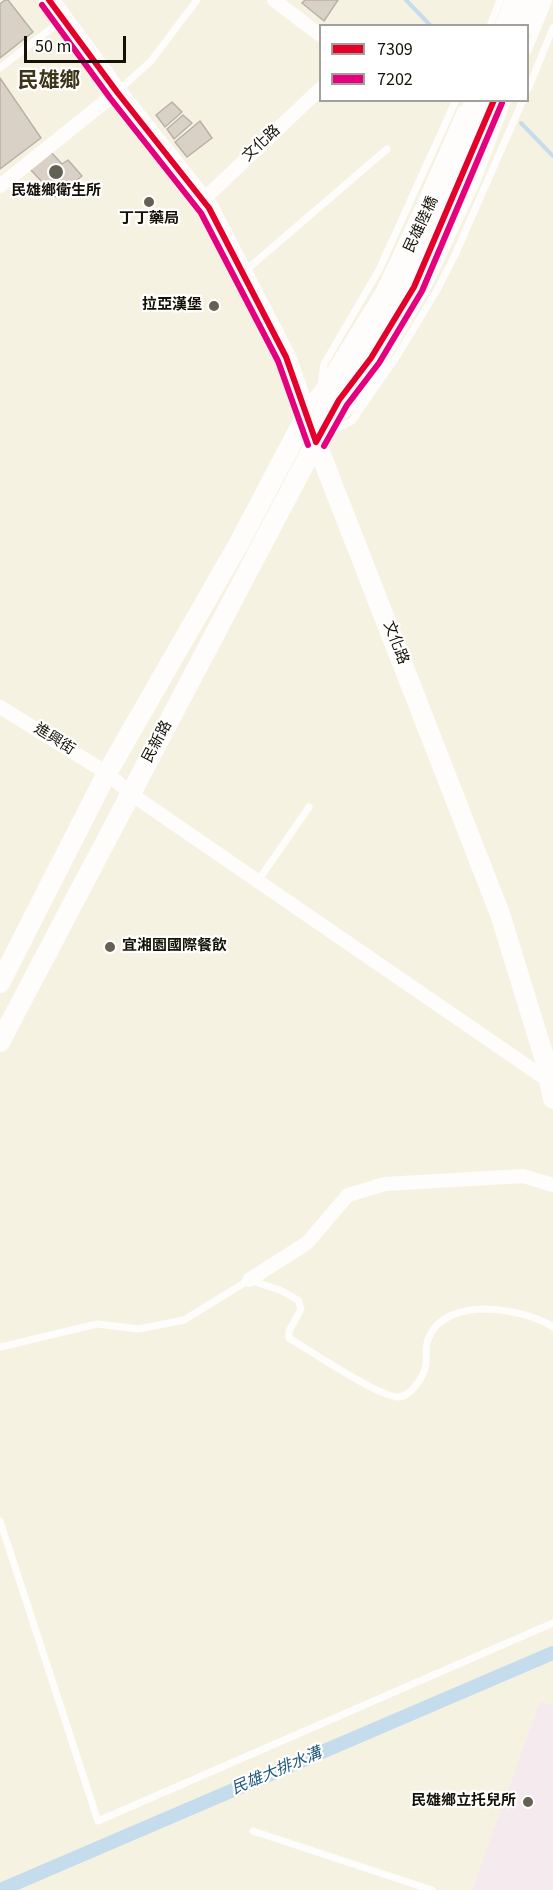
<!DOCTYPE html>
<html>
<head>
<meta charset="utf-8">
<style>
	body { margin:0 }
	#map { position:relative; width:553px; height:1890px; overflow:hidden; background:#f6f2e2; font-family:"Source Sans 3",sans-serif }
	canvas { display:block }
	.legend { position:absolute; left:319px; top:24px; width:210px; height:78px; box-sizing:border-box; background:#fff; border:2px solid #a1a09b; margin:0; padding:8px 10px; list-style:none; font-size:18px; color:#151106 }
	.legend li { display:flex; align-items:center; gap:12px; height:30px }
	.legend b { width:30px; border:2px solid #a1a09b }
	.scale { position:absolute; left:24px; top:36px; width:102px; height:27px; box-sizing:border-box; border:3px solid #151106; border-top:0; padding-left:8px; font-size:18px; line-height:21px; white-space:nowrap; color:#151106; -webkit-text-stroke:4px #fff; paint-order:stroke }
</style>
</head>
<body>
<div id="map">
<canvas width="553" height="1890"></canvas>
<ul class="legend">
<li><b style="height:8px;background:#e4002b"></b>7309</li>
<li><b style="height:8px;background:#e5007d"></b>7202</li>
</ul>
<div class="scale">50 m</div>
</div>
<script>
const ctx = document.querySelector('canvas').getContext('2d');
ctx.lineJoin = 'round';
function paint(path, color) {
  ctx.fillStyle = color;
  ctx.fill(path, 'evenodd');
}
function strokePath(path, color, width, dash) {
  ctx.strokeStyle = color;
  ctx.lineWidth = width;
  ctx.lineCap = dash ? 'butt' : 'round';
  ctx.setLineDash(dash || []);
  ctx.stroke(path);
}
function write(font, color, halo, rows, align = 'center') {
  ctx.font = font + ' "Source Sans 3","Noto Sans TC",sans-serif';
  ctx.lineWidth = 4.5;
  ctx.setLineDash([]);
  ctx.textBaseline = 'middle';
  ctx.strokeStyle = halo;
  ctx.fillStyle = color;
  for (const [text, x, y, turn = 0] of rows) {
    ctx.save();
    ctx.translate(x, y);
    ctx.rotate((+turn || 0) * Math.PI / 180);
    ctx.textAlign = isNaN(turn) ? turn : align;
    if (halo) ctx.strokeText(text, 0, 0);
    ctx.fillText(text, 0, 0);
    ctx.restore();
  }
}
const education = new Path2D(`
	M540 1701 553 1706V1890H472Z`);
const stream = new Path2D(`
	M406 0 431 26
	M521 123 553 156`);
const canal = new Path2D(`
	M0 1890 553 1653`);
const building = new Path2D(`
	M5 0H8L33 32 0 58V4Z
	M305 0H338L324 21 302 3Z
	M0 78 41 138 0 169Z
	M172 102 182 112 165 127 156 115Z
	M183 115 192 123 174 139 167 129Z
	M200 121 212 138 187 157 175 142Z
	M50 151 62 164 68 160 82 176 56 197 29 168Z`);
const lane = new Path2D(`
	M490 26 500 0
	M528 51 549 0
	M0 68 62 20
	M528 89 553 28
	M119 90 151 61 197 0
	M245 271 387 149
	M330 370 380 289 420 204 461 110
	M321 386 324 364 379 270 456 100
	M335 423 357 404 383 364 429 285 476 184 508 100
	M327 433 352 421 397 356 437 290 455 255 523 100
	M258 881 309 807
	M0 1347 97 1324 139 1329 184 1320 249 1280 280 1290 298 1300 301 1309 289 1331V1338C309 1350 379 1397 398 1397 410 1397 421 1380 425 1369 428 1359 424 1346 429 1337 447 1296 522 1307 553 1327
	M0 1521 98 1821 553 1623
	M253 1831 432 1890`);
const street = new Path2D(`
	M274 0 320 35
	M0 186 117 92
	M203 200 320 89
	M0 707 107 773 131 794 549 1081
	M249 1280 307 1243 348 1195 385 1184 523 1176 553 1185`);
const secondary = new Path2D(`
	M49 0 117 92 209 208 286 357 316 442 500 914 545 1060 553 1099
	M505 26 515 0
	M525 26 536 0
	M0 983 107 773 238 545 307 414 360 344 393 286 430 210 475 100
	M0 1042 316 442 339 400 371 358 414 287 448 211 494 100`);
const bus1 = new Path2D(`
	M49 0 117 92 209 208 286 357 316 442
	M316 442 339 400 371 358 414 287 494 100`);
const bus2 = new Path2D(`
	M42 5 110 98 201 213 278 361 308 445
	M324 446 347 405 379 363 422 291 502 103`);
const markers = [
	[56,172,8,"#646053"],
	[149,202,6,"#646053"],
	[214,306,6,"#646053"],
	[110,947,6,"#646053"],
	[528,1802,6,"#646053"]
];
const streetNames = [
	["文化路",262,144,-43],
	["民雄陸橋",422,225,-65],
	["文化路",395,643,69],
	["進興街",54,740,32],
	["民新路",158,742,-62]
];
const poiNames = [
	["民雄鄉衛生所",56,192],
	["丁丁藥局",149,220],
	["拉亞漢堡",202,306,"right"],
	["宜湘園國際餐飲",122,947,"left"],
	["民雄鄉立托兒所",516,1802,"right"]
];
const waterNames = [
	["民雄大排水溝",277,1772,-23]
];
const districtNames = [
	["民雄鄉",49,82]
];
paint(education, '#f5ebef');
strokePath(stream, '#c4dceb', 4);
strokePath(canal, '#c4dceb', 14);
paint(building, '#d9d1c6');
strokePath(building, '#b9b1a7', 1.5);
strokePath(lane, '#fefdfb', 7);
strokePath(street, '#fefdfb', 14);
strokePath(secondary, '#fefdfb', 20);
strokePath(bus1, '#e4002b', 6);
strokePath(bus2, '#e5007d', 6);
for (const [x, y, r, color] of markers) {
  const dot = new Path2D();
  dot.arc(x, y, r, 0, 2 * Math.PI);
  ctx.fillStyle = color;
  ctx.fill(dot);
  strokePath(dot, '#fff', 2);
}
write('15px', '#151106', '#fff', streetNames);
write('bold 15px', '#151106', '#fff', poiNames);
write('italic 16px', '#22597f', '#fff', waterNames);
write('bold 21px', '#3d3417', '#fff', districtNames);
</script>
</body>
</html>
